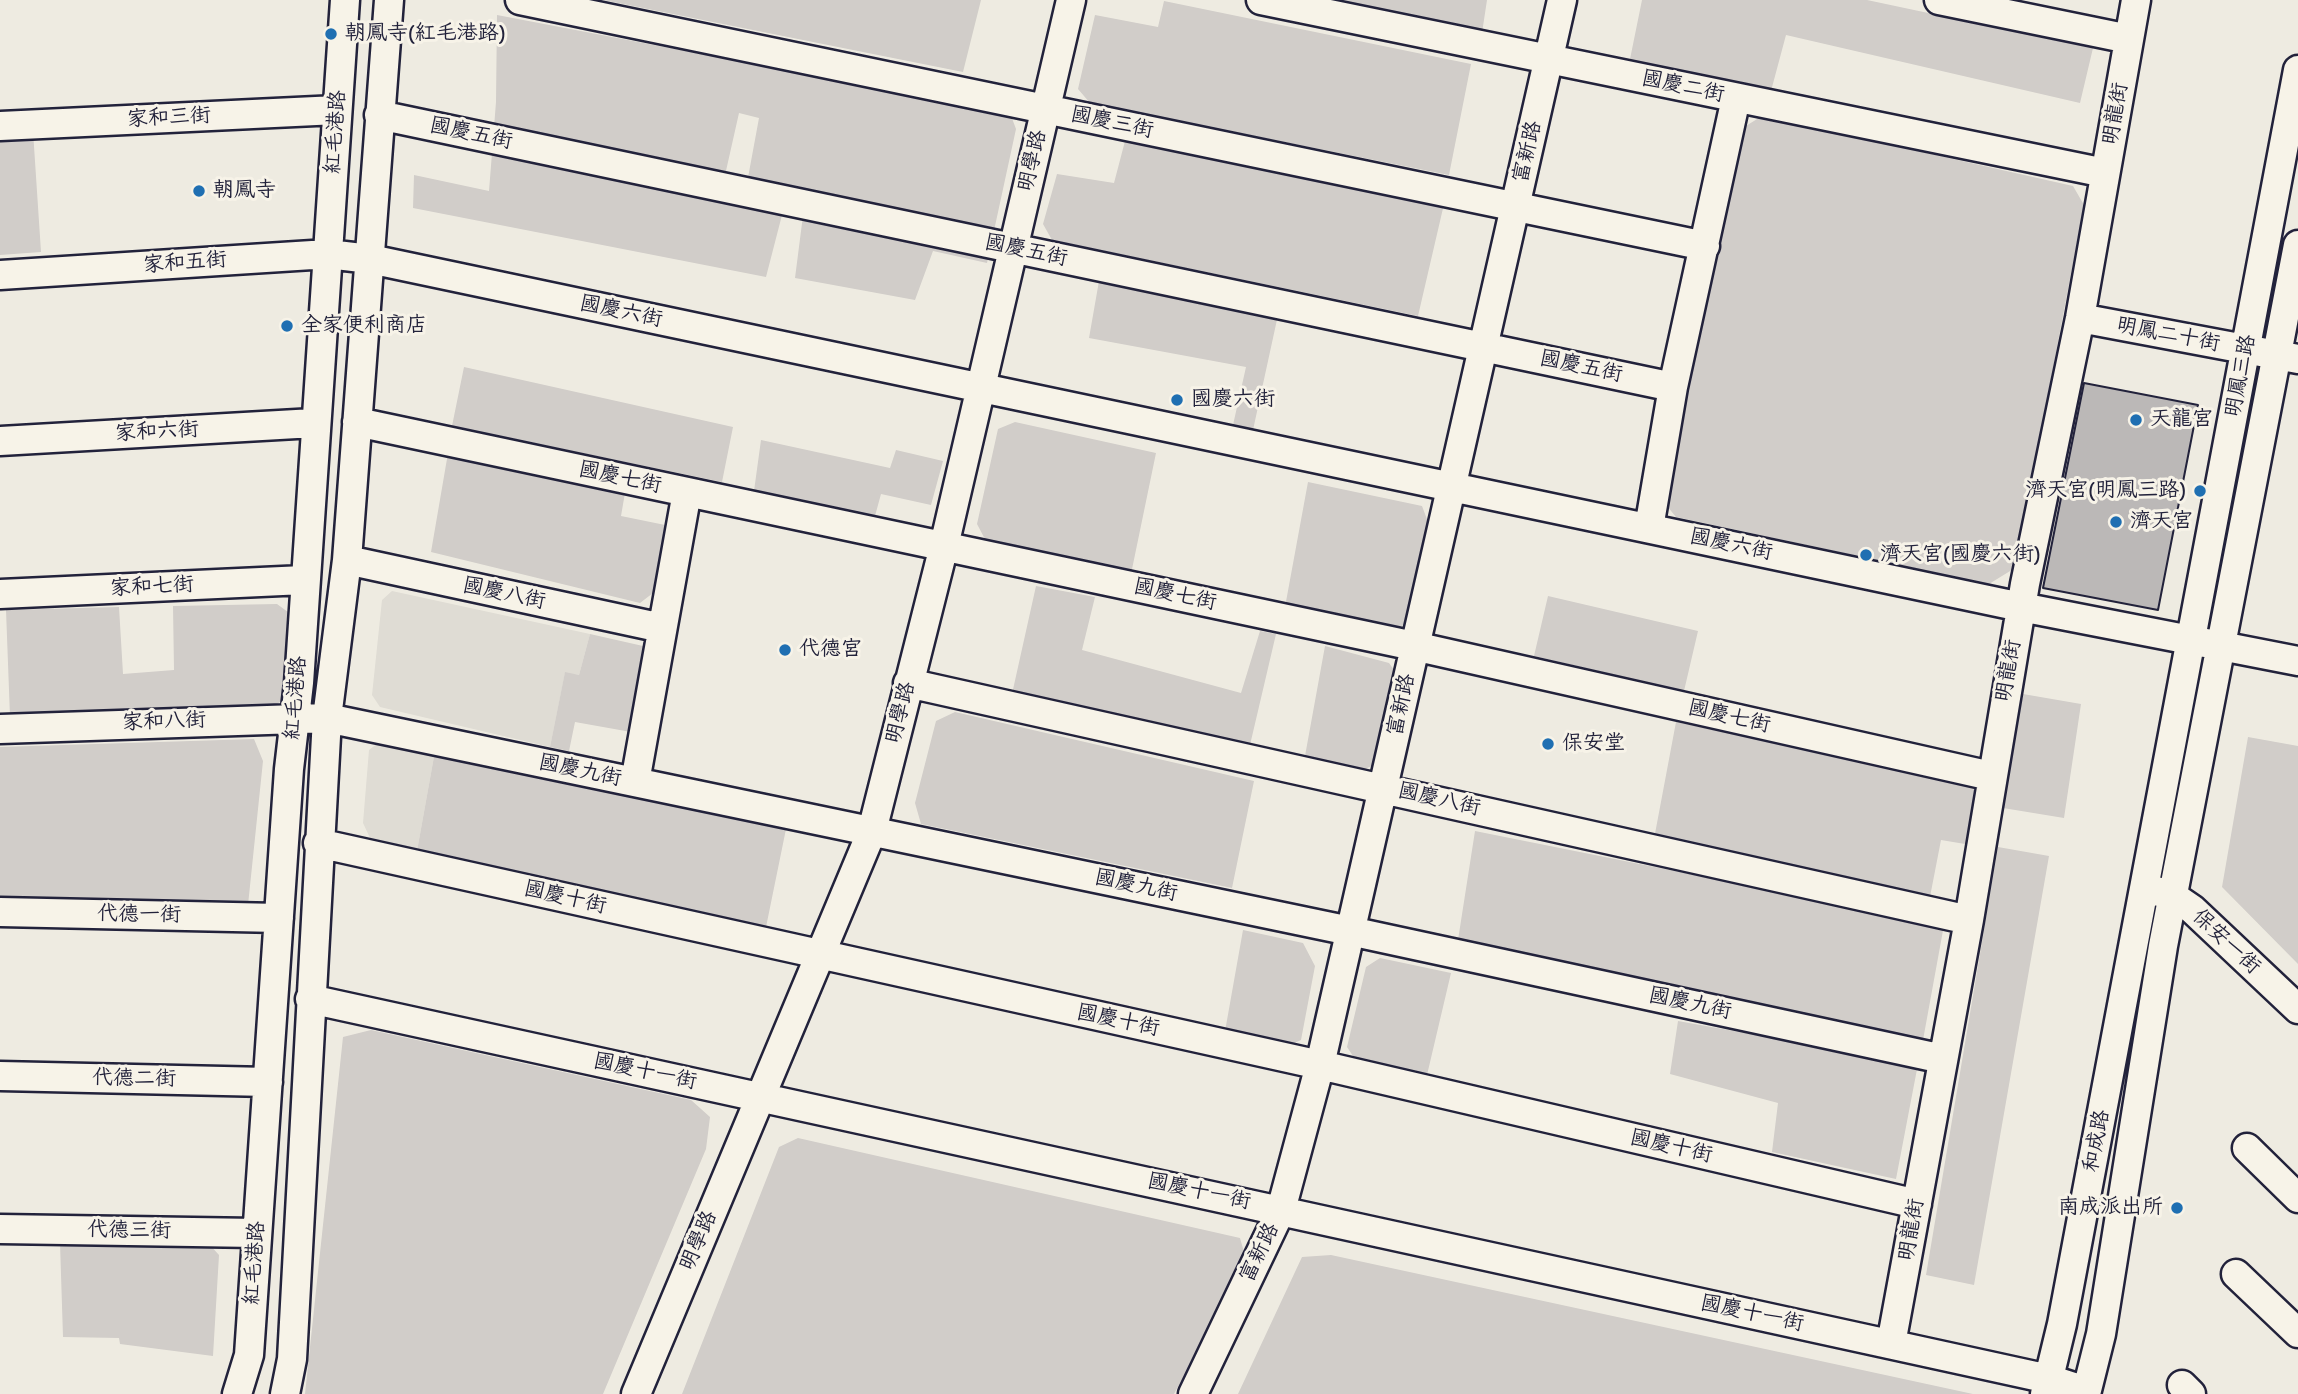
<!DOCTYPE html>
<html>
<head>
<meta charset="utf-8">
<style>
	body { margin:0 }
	canvas { display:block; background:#eeebe1 }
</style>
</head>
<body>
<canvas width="2298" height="1394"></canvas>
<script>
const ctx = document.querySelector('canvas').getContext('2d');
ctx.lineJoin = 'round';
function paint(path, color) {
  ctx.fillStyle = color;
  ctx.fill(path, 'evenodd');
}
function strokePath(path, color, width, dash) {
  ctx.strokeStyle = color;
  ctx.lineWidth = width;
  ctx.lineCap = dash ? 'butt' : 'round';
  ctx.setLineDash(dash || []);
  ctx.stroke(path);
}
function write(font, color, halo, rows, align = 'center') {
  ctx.font = font + ' Itim,"LXGW WenKai TC",sans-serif';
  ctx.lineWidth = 6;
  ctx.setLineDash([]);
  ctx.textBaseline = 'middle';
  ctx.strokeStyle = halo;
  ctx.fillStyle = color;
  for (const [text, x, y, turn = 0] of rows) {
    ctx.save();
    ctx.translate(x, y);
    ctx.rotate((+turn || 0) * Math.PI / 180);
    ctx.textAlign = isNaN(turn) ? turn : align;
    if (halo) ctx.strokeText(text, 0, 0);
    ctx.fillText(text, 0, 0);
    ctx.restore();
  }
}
const built = new Path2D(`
	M392 591 590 634 579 675 565 673 550 747 380 707 372 695 382 600Z
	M382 740 435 751 417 851 371 840 363 823 369 750Z`);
const green = new Path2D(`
	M603 0H981L963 72Z
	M1323 0H1487L1482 33Z
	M1642 0H1867L2093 48 2080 103 1786 35 1771 91 1628 69Z
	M1164 1 1471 64 1449 175 1090 103 1078 89 1095 15 1158 27Z
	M497 15 1010 113 1016 129 987 263 933 251 915 300 795 278 806 192 747 183 759 118 739 113 719 202 782 215 766 277 413 208 414 175 489 191 496 102Z
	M1762 116 2073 186 2084 205 2015 568 1989 584 1676 517 1662 500 1741 129Z
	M33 131 41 252 0 255V134Z
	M1125 141 1444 204 1418 316 1052 240 1043 224 1057 174 1114 183Z
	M1099 281 1278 315 1253 430 1233 425 1246 367 1089 338Z
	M464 367 733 427 722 482 452 426Z
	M1015 422 1156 453 1131 574 987 543 977 524 998 429Z
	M761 440 890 468 896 450 943 461 931 505 881 494 875 516 754 491Z
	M448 453 626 487 621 516 670 526 653 593 640 603 431 552Z
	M1308 482 1422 506 1428 522 1407 622 1398 629 1285 607Z
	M1036 586 1095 597 1082 650 1241 693 1260 631 1276 634 1250 745 1012 694Z
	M1548 596 1698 631 1684 691 1534 656Z
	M277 604 292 615 287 697 270 709 10 717 6 610 119 607 123 674 174 670 173 606Z
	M590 634 643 646 652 657 631 732 575 722 569 751 550 747 565 672 579 675Z
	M1325 646 1389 663 1399 677 1383 761 1365 769 1305 756Z
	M2023 694 2081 704 2064 818 2003 808Z
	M955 712 1254 781 1232 888 921 824 915 803 936 721Z
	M1676 722 1972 785 1981 796 1977 846 1941 840 1929 902 1654 839Z
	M2248 737 2298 746V964L2222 887Z
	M254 739 263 761 248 905 0 899V747Z
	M435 751 786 829 765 932 417 851Z
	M1475 831 1944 925 1923 1040 1458 940Z
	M1998 847 2049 856 1974 1285 1926 1275Z
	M1243 930 1303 943 1315 966 1301 1040 1283 1048 1224 1037Z
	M1380 958 1451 973 1427 1075 1357 1062 1347 1047 1366 967Z
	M1678 1021 1918 1064 1896 1179 1772 1152 1778 1103 1670 1074Z
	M371 1030 691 1100 710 1117 706 1149 603 1394H305L343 1037Z
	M798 1138 1240 1238 1246 1259 1174 1394H682L779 1147Z
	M60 1243 209 1244 219 1255 213 1356 120 1344 119 1338 63 1337Z
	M1331 1255 1973 1394H1238L1302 1257Z`);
const building = new Path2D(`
	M2084 383 2198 405 2158 610 2043 588Z`);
const minor = new Path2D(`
	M520 0 1705 246
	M1261 0 2105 173
	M1939 0 2129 39
	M379 115 1673 387
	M0 126 337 110
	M0 275 328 254 370 259 2021 607 2298 661
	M2080 318 2298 359
	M357 422 1414 646 1991 776
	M0 441 314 423
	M1649 528 1673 387 1736 98
	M347 560 662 628
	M0 594 304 580
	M908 683 1969 920
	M0 729 327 718 1350 931 1943 1059
	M635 782 687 492
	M318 843 1320 1065 1917 1204
	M2156 891 2173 896 2192 909 2298 1009
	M0 912 279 918
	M310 999 2049 1379 2086 1391
	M0 1076 268 1082
	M2247 1148 2298 1198
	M0 1229 257 1233
	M2236 1274 2298 1333
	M1891 1344 1969 920 2025 584 2080 318 2136 0
	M2182 1385 2191 1394
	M237 1394 249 1355 289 769 299 683 345 0
	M285 1394 292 1359 327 718 347 560 389 0
	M636 1394 872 831 944 546 1071 0
	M1193 1394 1281 1210 1320 1065 1562 0
	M2045 1394 2062 1324 2298 70
	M2086 1394 2101 1334 2163 946 2298 245`);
const markers = [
	[331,34,7,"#1f6fb2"],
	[199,191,7,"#1f6fb2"],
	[287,326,7,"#1f6fb2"],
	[1177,400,7,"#1f6fb2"],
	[2136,420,7,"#1f6fb2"],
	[2200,491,7,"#1f6fb2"],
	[2116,522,7,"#1f6fb2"],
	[1866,555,7,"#1f6fb2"],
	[785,650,7,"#1f6fb2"],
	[1548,744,7,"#1f6fb2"],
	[2177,1208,7,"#1f6fb2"]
];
const poiNames = [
	["朝鳳寺(紅毛港路)",345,34],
	["朝鳳寺",213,191],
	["全家便利商店",301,326],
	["國慶六街",1191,400],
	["天龍宮",2150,420],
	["濟天宮(明鳳三路)",2186,491,"right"],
	["濟天宮",2130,522],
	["濟天宮(國慶六街)",1880,555],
	["代德宮",799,650],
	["保安堂",1562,744],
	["南成派出所",2163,1208,"right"]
];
const streetNames = [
	["國慶二街",1683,87,12],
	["明龍街",2116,114,-80],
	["家和三街",169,118,-3],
	["國慶三街",1112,123,12],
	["紅毛港路",336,132,-86],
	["國慶五街",471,134,12],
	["富新路",1528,152,-77],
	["明學路",1033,161,-77],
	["國慶五街",1026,251,12],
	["家和五街",185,263,-4],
	["國慶六街",621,312,12],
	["明鳳二十街",2168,335,11],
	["國慶五街",1581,367,12],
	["明鳳三路",2241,376,-79],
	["家和六街",157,432,-3],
	["國慶七街",620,478,12],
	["國慶六街",1731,545,12],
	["家和七街",152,587,-3],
	["國慶八街",504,594,12],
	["國慶七街",1175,595,12],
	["明龍街",2009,671,-80],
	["紅毛港路",296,698,-85],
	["富新路",1402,705,-78],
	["明學路",901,713,-76],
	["國慶七街",1729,717,13],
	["家和八街",164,722,-2],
	["國慶九街",580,771,12],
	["國慶八街",1439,800,13],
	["國慶九街",1136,886,12],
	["國慶十街",565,898,13],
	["代德一街",139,915,1],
	["保安一街",2226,942,43],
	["國慶九街",1690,1004,12],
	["國慶十街",1118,1021,12],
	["國慶十一街",645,1072,12],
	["代德二街",134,1079,1],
	["和成路",2097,1141,-79],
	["國慶十街",1671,1147,13],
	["國慶十一街",1199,1192,12],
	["明龍街",1912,1230,-80],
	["代德三街",129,1231,1],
	["明學路",699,1241,-67],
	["富新路",1260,1253,-64],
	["紅毛港路",255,1263,-86],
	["國慶十一街",1752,1314,12]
];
paint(built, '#dfdcd4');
paint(green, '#d1cdc9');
paint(building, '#bbb8b7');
strokePath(building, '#22223b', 2);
strokePath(minor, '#22223b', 33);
strokePath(minor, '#f7f3e8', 28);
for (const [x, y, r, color] of markers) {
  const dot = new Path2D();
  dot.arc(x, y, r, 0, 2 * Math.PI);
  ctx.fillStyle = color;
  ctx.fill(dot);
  strokePath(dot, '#f7f3e8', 2.5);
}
write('21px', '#22223b', '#f7f3e8', poiNames, 'left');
write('21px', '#22223b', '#f7f3e8', streetNames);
</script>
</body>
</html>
